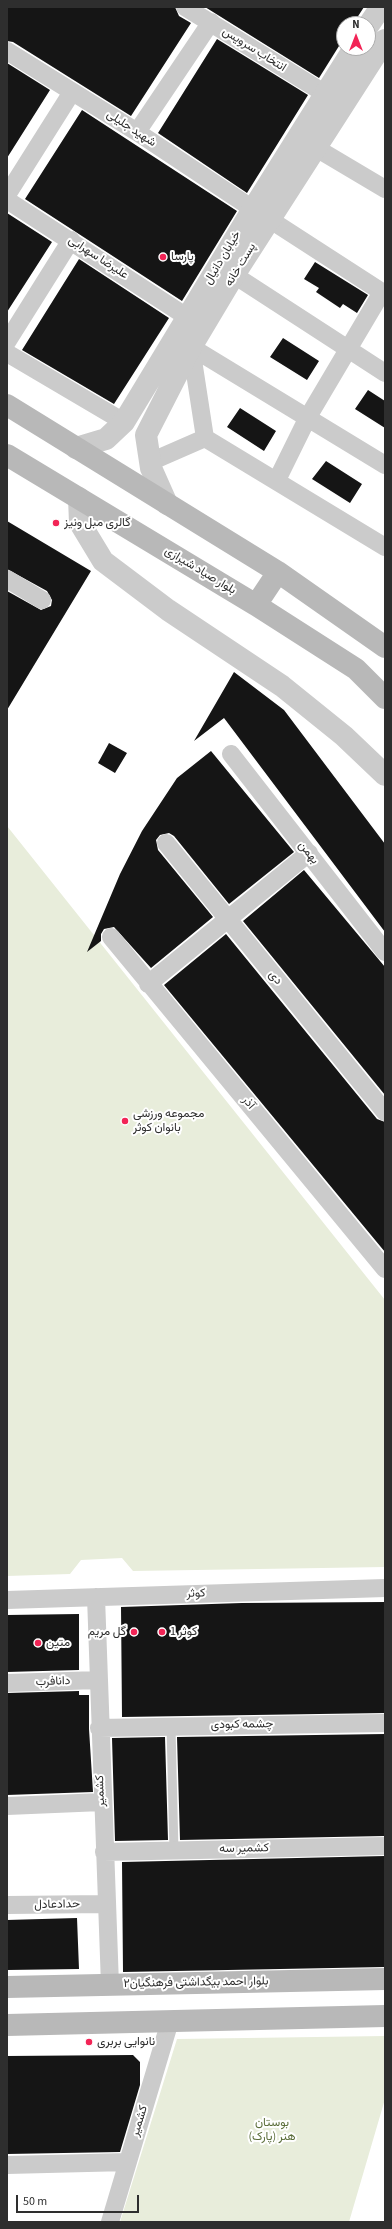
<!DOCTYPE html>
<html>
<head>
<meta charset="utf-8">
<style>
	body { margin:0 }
	#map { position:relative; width:392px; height:2229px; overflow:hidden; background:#fff; font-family:"Source Sans 3",sans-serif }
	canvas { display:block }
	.frame { position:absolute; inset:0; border:8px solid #2e2e2e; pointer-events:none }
	.north { position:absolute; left:336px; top:16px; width:40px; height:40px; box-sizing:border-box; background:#fff; border:1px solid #ababab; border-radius:50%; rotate:0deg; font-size:11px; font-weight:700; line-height:16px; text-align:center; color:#2e2e2e }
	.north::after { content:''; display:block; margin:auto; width:14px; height:18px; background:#f22456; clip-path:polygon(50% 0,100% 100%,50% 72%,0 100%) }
	.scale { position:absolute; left:16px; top:2195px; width:123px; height:18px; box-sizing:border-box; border:2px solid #2e2e2e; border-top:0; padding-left:5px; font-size:12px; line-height:14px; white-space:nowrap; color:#2e2e2e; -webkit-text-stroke:3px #fff; paint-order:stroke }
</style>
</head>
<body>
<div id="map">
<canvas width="392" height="2229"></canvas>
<div class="frame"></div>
<div class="north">N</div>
<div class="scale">50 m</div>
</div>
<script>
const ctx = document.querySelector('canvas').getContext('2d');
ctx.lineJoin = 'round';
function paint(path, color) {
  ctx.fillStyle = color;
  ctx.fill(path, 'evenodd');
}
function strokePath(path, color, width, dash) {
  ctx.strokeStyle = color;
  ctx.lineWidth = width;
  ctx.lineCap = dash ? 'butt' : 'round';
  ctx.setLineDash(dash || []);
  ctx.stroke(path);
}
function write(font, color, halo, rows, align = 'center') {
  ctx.font = font + ' "Source Sans 3",Vazirmatn,sans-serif';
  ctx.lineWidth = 4;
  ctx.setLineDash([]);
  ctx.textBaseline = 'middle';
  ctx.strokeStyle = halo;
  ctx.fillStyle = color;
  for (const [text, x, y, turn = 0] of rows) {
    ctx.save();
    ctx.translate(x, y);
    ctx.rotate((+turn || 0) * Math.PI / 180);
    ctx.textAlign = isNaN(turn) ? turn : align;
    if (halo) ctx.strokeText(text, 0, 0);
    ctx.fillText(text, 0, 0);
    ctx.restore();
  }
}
const green = new Path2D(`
	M7 826 385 1300V1567L133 1571 122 1558 81 1560 70 1574 7 1576Z
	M385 2036V2099L349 2222H120L177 2039Z`);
const building = new Path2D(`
	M7 7H175L179 16 191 23 131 116 13 42 7 41Z
	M205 7H364L353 24H344V38L319 78Z
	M217 39 308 95 247 193 158 133Z
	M7 63 50 90 7 158Z
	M82 110 237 211 182 301 25 199Z
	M7 213 52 242 7 312Z
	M79 259 169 318 114 404 22 350Z
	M315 262 368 295 357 313 343 304 340 308 316 292 319 288 304 279Z
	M283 338 319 361 307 380 270 357Z
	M368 390 385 401V428L355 409Z
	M240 408 276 431 264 451 227 427Z
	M326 461 362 484 350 503 312 479Z
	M7 521 91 571 7 710V591L41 610 51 606 52 600 47 591 7 569Z
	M234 672 284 710 385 844V932L224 718 194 741Z
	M109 743 127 753 115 773 98 763Z
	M211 751 294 852 229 904 174 836 169 833 160 835 156 840 158 850 213 917 151 968 114 927 104 929 101 934V941L87 952 120 874 142 831 177 778Z
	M304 870 385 967V1095L243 921Z
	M226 934 377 1119 385 1122V1252L164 985Z
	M385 1602V1713L122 1717 121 1607 242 1603Z
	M79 1614V1670L7 1672V1615Z
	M79 1691V1695H89V1729L93 1792 7 1795V1693Z
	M385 1734V1836L180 1840 177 1737Z
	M165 1737 168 1840 115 1841 112 1738Z
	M385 1856V1967L123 1972 122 1862Z
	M77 1918 79 1969 7 1970V1920Z
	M133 2055 140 2062V2085L120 2152 7 2154V2056Z`);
const service = new Path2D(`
	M171 1727 174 1851`);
const minor = new Path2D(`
	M185 7 324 93
	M7 51 137 132 253 209
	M137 132 211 22
	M316 148 385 189
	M7 195 72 92
	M7 200 187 317
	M269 219 385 294
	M234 275 385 373
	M7 342 71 240
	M191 347 205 438 385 547
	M191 347 385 465
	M7 353 124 422
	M150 462 205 438
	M277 480 308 417 382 292
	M7 579 42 600
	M231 754 385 952
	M166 843 385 1112
	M111 937 385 1269
	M148 984 309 853
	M96 1597 110 1985
	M7 1600 385 1588
	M7 1683 98 1680
	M99 1728 385 1723
	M7 1806 102 1802
	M104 1852 385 1846
	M7 1905 106 1904
	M7 2165 128 2162
	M110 2222 170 2021`);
const tertiary = new Path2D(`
	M368 26 381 7
	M76 448 106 439 124 422 253 209 354 48
	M79 498 80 523 103 561 168 610 282 686 344 736 385 775
	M167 504 151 468 146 435 191 347 234 275 385 40`);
const secondary = new Path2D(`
	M7 405 278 572 385 647
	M7 455 256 605 356 669 385 698
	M256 605 278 572
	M7 1987 385 1979
	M7 2025 385 2016`);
const markers = [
	[163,257,4,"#f22456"],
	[56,523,4,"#f22456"],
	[125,1121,4,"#f22456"],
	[134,1632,4,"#f22456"],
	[162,1632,4,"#f22456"],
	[38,1643,4,"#f22456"],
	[89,2042,4,"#f22456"]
];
const streetNames = [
	["انتخاب سرویس",254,50,32],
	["شهید جلیلی",131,129,33],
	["علیرضا سهرابی",98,258,33],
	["خیابان دانیال",223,258,-59],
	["پست خانه",241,265,-59],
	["بلوار صیاد شیرازی",200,571,31],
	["بهمن",308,853,52],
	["دی",275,978,51],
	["آذر",248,1103,50],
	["کوثر",196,1594,-2],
	["دانافرب",53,1682,-2],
	["چشمه کبودی",242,1725,-1],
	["کشمیر",101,1791,-92],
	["کشمیر سه",244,1849,-1],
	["حدادعادل",57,1905,-1],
	["بلوار احمد بیگداشتی فرهنگیان۲",196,1983,-1],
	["کشمیر",140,2121,-73]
];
const poiNames = [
	["پارسا",171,257],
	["گالری مبل ونیز",64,523],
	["مجموعه ورزشی",133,1114],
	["بانوان کوثر",133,1128],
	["گل مریم",126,1632,"right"],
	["کوثر 1",170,1632],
	["متین",46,1643],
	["نانوایی بربری",97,2042]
];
const parkNames = [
	["بوستان",272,2123],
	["(پارک) هنر",272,2137]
];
paint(green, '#e8eddb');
paint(building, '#151515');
strokePath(service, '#cbcbcb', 9);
strokePath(minor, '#cbcbcb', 18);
strokePath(tertiary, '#cbcbcb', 22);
strokePath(secondary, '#b8b8b8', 22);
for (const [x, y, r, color] of markers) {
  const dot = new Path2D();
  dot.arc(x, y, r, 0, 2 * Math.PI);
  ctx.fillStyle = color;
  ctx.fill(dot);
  strokePath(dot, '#fff', 1.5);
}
write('12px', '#2e2e2e', '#fff', streetNames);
write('12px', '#2e2e2e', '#fff', poiNames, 'left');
write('12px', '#5a6d39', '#fff', parkNames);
</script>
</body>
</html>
